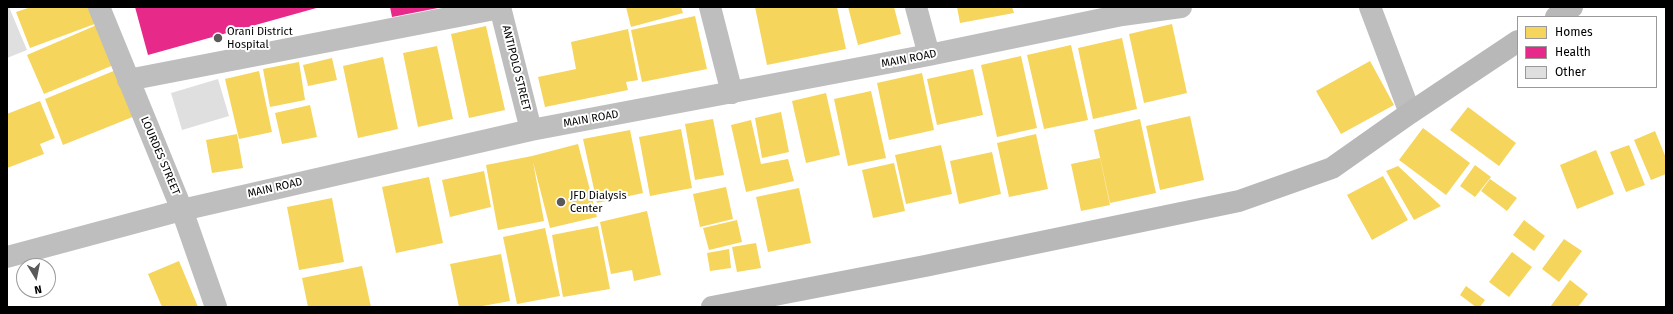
<!DOCTYPE html>
<html>
<head>
<meta charset="utf-8">
<style>
	body { margin:0 }
	#map { position:relative; width:1673px; height:314px; overflow:hidden; background:#fff; font-family:"Fira Sans",sans-serif }
	canvas { display:block }
	.frame { position:absolute; inset:0; border:8px solid #000; pointer-events:none }
	.legend { position:absolute; left:1517px; top:16px; width:140px; height:72px; box-sizing:border-box; background:#fff; border:1px solid #999; margin:0; padding:5px 7px; list-style:none; font-size:12px; color:#000 }
	.legend li { display:flex; align-items:center; gap:8px; height:20px }
	.legend b { width:20px; border:1px solid #999 }
	.north { position:absolute; left:16px; top:258px; width:40px; height:40px; box-sizing:border-box; background:#fff; border:1px solid #999; border-radius:50%; rotate:170deg; font-size:11px; font-weight:700; line-height:16px; text-align:center; color:#000 }
	.north::after { content:''; display:block; margin:auto; width:14px; height:18px; background:#595959; clip-path:polygon(50% 0,100% 100%,50% 72%,0 100%) }
</style>
</head>
<body>
<div id="map">
<canvas width="1673" height="314"></canvas>
<div class="frame"></div>
<ul class="legend">
<li><b style="height:11px;background:#f6d55c"></b>Homes</li>
<li><b style="height:11px;background:#e7298a"></b>Health</li>
<li><b style="height:11px;background:#dfdfdf"></b>Other</li>
</ul>
<div class="north">N</div>
</div>
<script>
const ctx = document.querySelector('canvas').getContext('2d');
ctx.lineJoin = 'round';
function paint(path, color) {
  ctx.fillStyle = color;
  ctx.fill(path, 'evenodd');
}
function strokePath(path, color, width, dash) {
  ctx.strokeStyle = color;
  ctx.lineWidth = width;
  ctx.lineCap = dash ? 'butt' : 'round';
  ctx.setLineDash(dash || []);
  ctx.stroke(path);
}
function write(font, color, halo, rows, align = 'center') {
  ctx.font = font + ' "Fira Sans",sans-serif';
  ctx.lineWidth = 4;
  ctx.setLineDash([]);
  ctx.textBaseline = 'middle';
  ctx.strokeStyle = halo;
  ctx.fillStyle = color;
  for (const [text, x, y, turn = 0] of rows) {
    ctx.save();
    ctx.translate(x, y);
    ctx.rotate((+turn || 0) * Math.PI / 180);
    ctx.textAlign = isNaN(turn) ? turn : align;
    if (halo) ctx.strokeText(text, 0, 0);
    ctx.fillText(text, 0, 0);
    ctx.restore();
  }
}
const homes = new Path2D(`
	M31 7H95L100 22 30 48 16 12Z
	M626 7H681L683 13 631 27Z
	M755 7H837L846 49 767 65Z
	M848 7H894L901 34 858 45Z
	M957 7H1012L1014 13 960 23Z
	M695 16 707 69 642 82 631 30Z
	M99 24 116 64 44 94 27 55Z
	M1172 24 1187 93 1144 103 1129 34Z
	M486 26 505 110 469 118 451 34Z
	M628 29 638 80 626 82 628 90 545 107 538 77 576 69 571 42Z
	M1122 38 1137 109 1093 119 1078 48Z
	M1071 45 1088 120 1044 129 1027 55Z
	M437 46 453 119 418 127 403 53Z
	M1021 56 1037 128 997 137 981 65Z
	M383 57 398 129 358 138 343 66Z
	M332 58 337 80 308 86 303 65Z
	M1370 61 1394 105 1341 134 1316 91Z
	M299 62 305 100 270 107 263 69Z
	M973 69 983 115 937 125 927 79Z
	M116 70 135 116 63 145 45 99Z
	M259 71 272 132 239 139 225 79Z
	M922 73 934 130 889 140 877 83Z
	M871 91 886 158 848 166 834 99Z
	M826 93 840 155 806 163 792 101Z
	M40 101 55 138 40 144 44 154 7 168V114Z
	M310 105 317 137 282 144 275 113Z
	M1468 107 1516 143 1499 166 1450 130Z
	M781 112 789 152 762 158 755 118Z
	M1190 116 1204 180 1160 190 1146 126Z
	M713 119 724 175 695 180 685 124Z
	M1140 119 1156 193 1110 203 1094 130Z
	M751 120 761 164 788 159 794 181 746 192 731 125Z
	M1423 128 1470 163 1446 195 1399 160Z
	M681 129 692 188 650 196 639 137Z
	M630 130 643 193 597 203 583 139Z
	M1655 131 1666 158V174L1651 180 1634 140Z
	M237 134 243 168 212 173 206 140Z
	M1036 134 1048 189 1009 197 997 143Z
	M578 144 597 217 550 228 533 162 544 221 498 230 486 165 532 156Z
	M941 145 952 194 906 204 895 155Z
	M1629 145 1645 185 1626 192 1610 152Z
	M1596 150 1614 194 1577 209 1560 165Z
	M992 152 1001 194 959 204 950 161Z
	M1100 158 1110 205 1081 211 1071 164Z
	M894 163 905 211 873 218 862 170Z
	M1475 165 1491 177 1475 197 1460 186Z
	M1398 166 1441 206 1414 220 1386 171Z
	M484 171 491 207 450 217 442 180Z
	M1383 176 1408 220 1372 240 1347 195Z
	M429 177 443 243 396 253 382 187Z
	M1490 179 1517 198 1507 211 1481 191Z
	M726 187 733 219 700 227 693 194Z
	M799 188 811 243 768 252 756 197Z
	M332 198 344 262 299 270 287 207Z
	M647 211 661 275 634 281 632 270 611 274 600 222Z
	M737 220 742 242 709 250 703 228Z
	M1524 220 1545 236 1534 251 1513 235Z
	M598 226 610 289 563 297 552 235Z
	M545 228 560 296 517 304 503 237Z
	M1564 239 1582 251 1559 282 1542 269Z
	M756 243 761 268 737 272 732 247Z
	M729 249 731 268 710 271 707 253Z
	M1512 252 1532 267 1509 297 1489 282Z
	M501 254 510 301 477 307H459L450 264Z
	M179 261 198 307H162L148 274Z
	M362 266 371 307H308L302 278Z
	M1570 280 1588 294 1578 307H1550Z
	M1466 286 1485 300 1480 307H1476L1460 295Z`);
const health = new Path2D(`
	M135 7H320L148 55Z
	M390 7H438V8L392 17Z`);
const building = new Path2D(`
	M7 7H9L27 50 7 58Z
	M218 79 229 116 182 130 171 93Z`);
const street = new Path2D(`
	M99 7 182 210 216 307
	M500 7 531 130
	M710 7 732 93
	M916 7 929 55
	M1370 7 1410 113
	M128 80 500 8
	M7 257 182 210 531 130 929 55 1122 15 1181 7`);
const secondary = new Path2D(`
	M1556 17 1572 7
	M712 307 925 266 1239 201 1332 168 1410 113 1518 41`);
const markers = [
	[218,38,5,"#595959"],
	[561,202,5,"#595959"]
];
const poiNames = [
	["Orani District",227,32],
	["Hospital",227,45],
	["JFD Dialysis",570,196],
	["Center",570,209]
];
const streetNames = [
	["MAIN ROAD",909,59,-11],
	["ANTIPOLO STREET",516,68,76],
	["MAIN ROAD",591,119,-10],
	["LOURDES STREET",160,156,67],
	["MAIN ROAD",275,188,-13]
];
paint(homes, '#f6d55c');
paint(health, '#e7298a');
paint(building, '#dfdfdf');
strokePath(street, '#bebebe', 22);
strokePath(secondary, '#b8b8b8', 22);
for (const [x, y, r, color] of markers) {
  const dot = new Path2D();
  dot.arc(x, y, r, 0, 2 * Math.PI);
  ctx.fillStyle = color;
  ctx.fill(dot);
  strokePath(dot, '#fff', 1.5);
}
write('11px', '#000', '#fff', poiNames, 'left');
write('11px', '#000', '#fff', streetNames);
</script>
</body>
</html>
